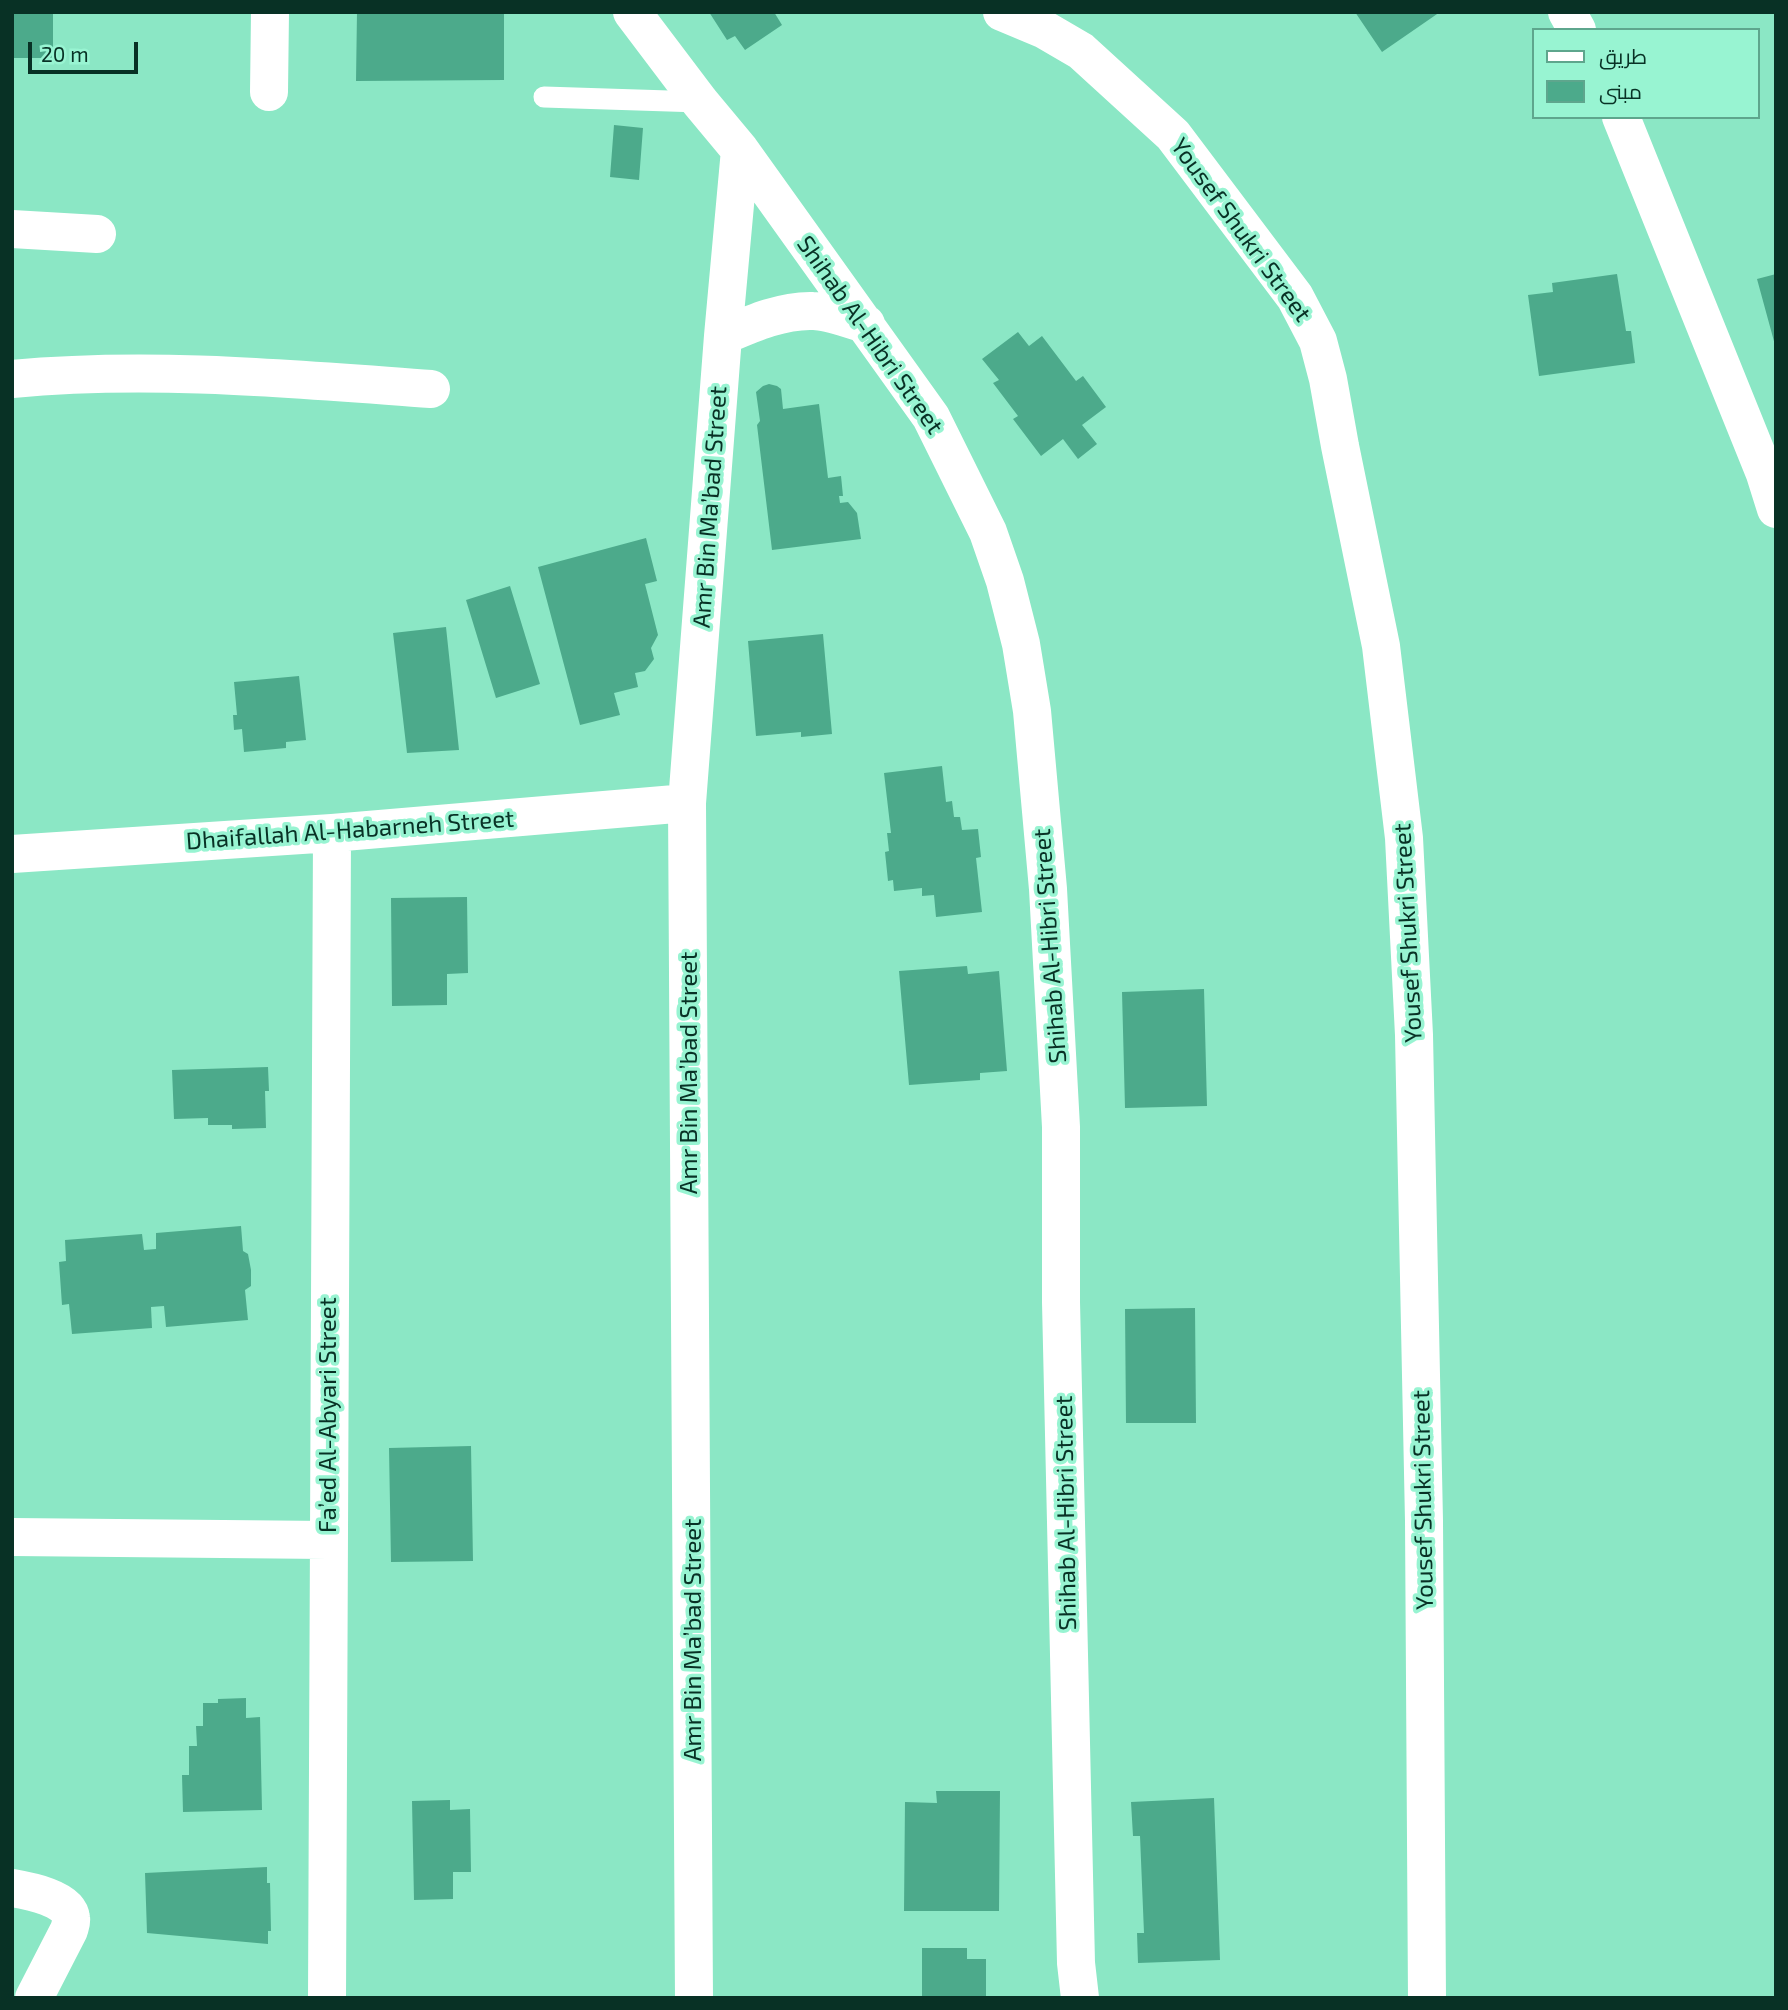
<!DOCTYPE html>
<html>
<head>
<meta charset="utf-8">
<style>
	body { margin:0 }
	#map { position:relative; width:1788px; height:2010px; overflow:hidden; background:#8be7c5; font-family:"Exo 2",Cairo,sans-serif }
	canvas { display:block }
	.frame { position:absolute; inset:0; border:14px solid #083125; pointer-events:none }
	.legend { position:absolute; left:1532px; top:28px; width:228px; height:91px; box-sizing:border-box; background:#98f4d2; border:2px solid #5ea68d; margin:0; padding:9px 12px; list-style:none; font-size:21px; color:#083125 }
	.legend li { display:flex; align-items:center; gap:14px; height:35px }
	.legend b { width:35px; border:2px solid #5ea68d }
	.scale { position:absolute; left:28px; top:42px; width:110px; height:32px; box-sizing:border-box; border:4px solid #083125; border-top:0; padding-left:9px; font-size:21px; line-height:24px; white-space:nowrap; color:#083125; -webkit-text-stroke:5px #98f4d2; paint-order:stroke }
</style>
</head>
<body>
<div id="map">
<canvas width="1788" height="2010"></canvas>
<div class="frame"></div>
<ul class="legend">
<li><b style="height:9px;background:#fff"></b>طريق</li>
<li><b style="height:19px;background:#4caa8b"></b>مبنى</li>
</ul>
<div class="scale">20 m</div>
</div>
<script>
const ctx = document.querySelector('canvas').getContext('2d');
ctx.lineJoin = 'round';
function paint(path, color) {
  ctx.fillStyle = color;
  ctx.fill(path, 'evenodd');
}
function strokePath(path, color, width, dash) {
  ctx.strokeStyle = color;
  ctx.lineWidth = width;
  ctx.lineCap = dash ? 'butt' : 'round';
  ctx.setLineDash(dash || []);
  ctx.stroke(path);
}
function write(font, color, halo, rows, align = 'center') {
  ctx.font = font + ' "Exo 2",sans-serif';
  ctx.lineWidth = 7;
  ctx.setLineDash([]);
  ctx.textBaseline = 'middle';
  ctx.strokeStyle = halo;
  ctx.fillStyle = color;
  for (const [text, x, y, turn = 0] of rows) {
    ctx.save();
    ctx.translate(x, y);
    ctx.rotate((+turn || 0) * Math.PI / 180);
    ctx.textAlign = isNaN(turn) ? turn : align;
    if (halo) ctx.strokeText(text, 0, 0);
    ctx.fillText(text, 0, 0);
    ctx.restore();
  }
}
const building = new Path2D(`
	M12 12H53V58H12Z
	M357 12H504V80L356 81Z
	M709 12H774L782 25 745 50 735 36 727 40Z
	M1355 12H1440L1382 52Z
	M614 125 643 128 639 180 610 177Z
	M1617 274 1626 331H1631L1635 363 1539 376 1528 295 1553 292 1552 283Z
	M1776 274V345H1775L1757 279Z
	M1018 332 1029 346 1042 336 1076 381 1083 376 1106 407 1082 425 1097 444 1078 459 1063 439 1041 456 1013 419 1018 416 993 383 999 380 982 359Z
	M769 384 777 386 781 389 783 409 819 404 828 478 841 476 843 496H839L840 503 848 502 857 513 861 539 772 550 757 425 760 421 756 392 763 386Z
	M646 538 657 581 645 584 658 635 651 648 654 659 645 671 635 673 638 687 614 693 620 715 580 725 538 567Z
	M510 586 540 684 496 698 466 600Z
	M446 627 459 750 407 753 393 633Z
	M823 634 832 734 801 737V732L756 736 748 641Z
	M299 676 306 740 286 742V748L244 752 242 729 234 730 233 715H237L234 682Z
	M942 766 946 802 952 801 954 817H960L962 830 978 829 981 857 976 858 982 912 936 917 934 895 922 896V888L894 891 893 880 888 881 885 852 889 851 887 833H891L884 773Z
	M467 897 468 973 447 974V1005L392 1006 391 898Z
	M967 966 968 974 999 971 1007 1071 980 1073V1080L909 1085 899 971Z
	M1204 989 1207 1106 1125 1108 1122 992Z
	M268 1067 269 1091H265L266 1128 232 1129V1125H208V1118L174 1119 172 1070Z
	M241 1226 243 1251 248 1254 251 1270V1286L245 1290 248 1320 166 1327 164 1306 151 1307 152 1328 72 1334 69 1304 62 1305 59 1262 66 1261 65 1240 142 1234 144 1250 156 1249V1233Z
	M1195 1308 1196 1423H1126L1125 1309Z
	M471 1446 473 1561 391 1562 389 1448Z
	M246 1698V1718L260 1717 262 1810 183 1812 182 1775H189V1746H197L196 1726H203V1703H218V1699Z
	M936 1791H1000L999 1911H904L905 1802 937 1803Z
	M1214 1798 1220 1960 1138 1963 1137 1933H1144L1140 1836H1133L1131 1802Z
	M450 1800V1810L470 1809 471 1872H453V1899L414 1900 412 1801Z
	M267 1867V1883H270L271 1931H268V1944L147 1933 145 1873Z
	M922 1948H967V1959H986V1998H922Z`);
const service = new Path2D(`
	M544 97 700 102`);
const minor = new Path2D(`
	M632 12 700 102 740 150 931 417 988 532 1005 581 1021 644 1032 711 1048 889 1061 1127V1302L1076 1963 1080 1998
	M1002 12 1045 30 1081 51 1173 135 1295 297 1318 341 1328 379 1340 446 1381 646 1404 838 1414 1035 1424 1521 1427 1998
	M1567 12 1577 30
	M269 92 270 12
	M1621 117 1765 474 1776 509
	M12 229 97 234
	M723 336C751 324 782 310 813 311 828 311 850 320 866 324
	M12 379C152 366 291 379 431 389
	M12 854 332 833 687 803
	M12 1537 328 1540
	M12 1888C29 1891 69 1898 71 1918 72 1922 70 1926 69 1930L34 1998
	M327 1998 332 833
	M694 1998 687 803 723 336 740 150`);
const streetNames = [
	["Yousef Shukri Street",1241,230,54],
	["Shihab Al-Hibri Street",870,335,55],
	["Amr Bin Ma’bad Street",710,507,-86],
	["Dhaifallah Al-Habarneh Street",350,830,-4],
	["Yousef Shukri Street",1408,933,-93],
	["Shihab Al-Hibri Street",1050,946,-94],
	["Amr Bin Ma’bad Street",689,1073,-90],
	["Fa’ed Al-Abyari Street",328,1415,-90],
	["Yousef Shukri Street",1423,1500,-91],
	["Shihab Al-Hibri Street",1066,1513,-91],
	["Amr Bin Ma’bad Street",693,1640,-90]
];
paint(building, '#4caa8b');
strokePath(service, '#fff', 21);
strokePath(minor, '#fff', 38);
write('24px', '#083125', '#98f4d2', streetNames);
</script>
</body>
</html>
